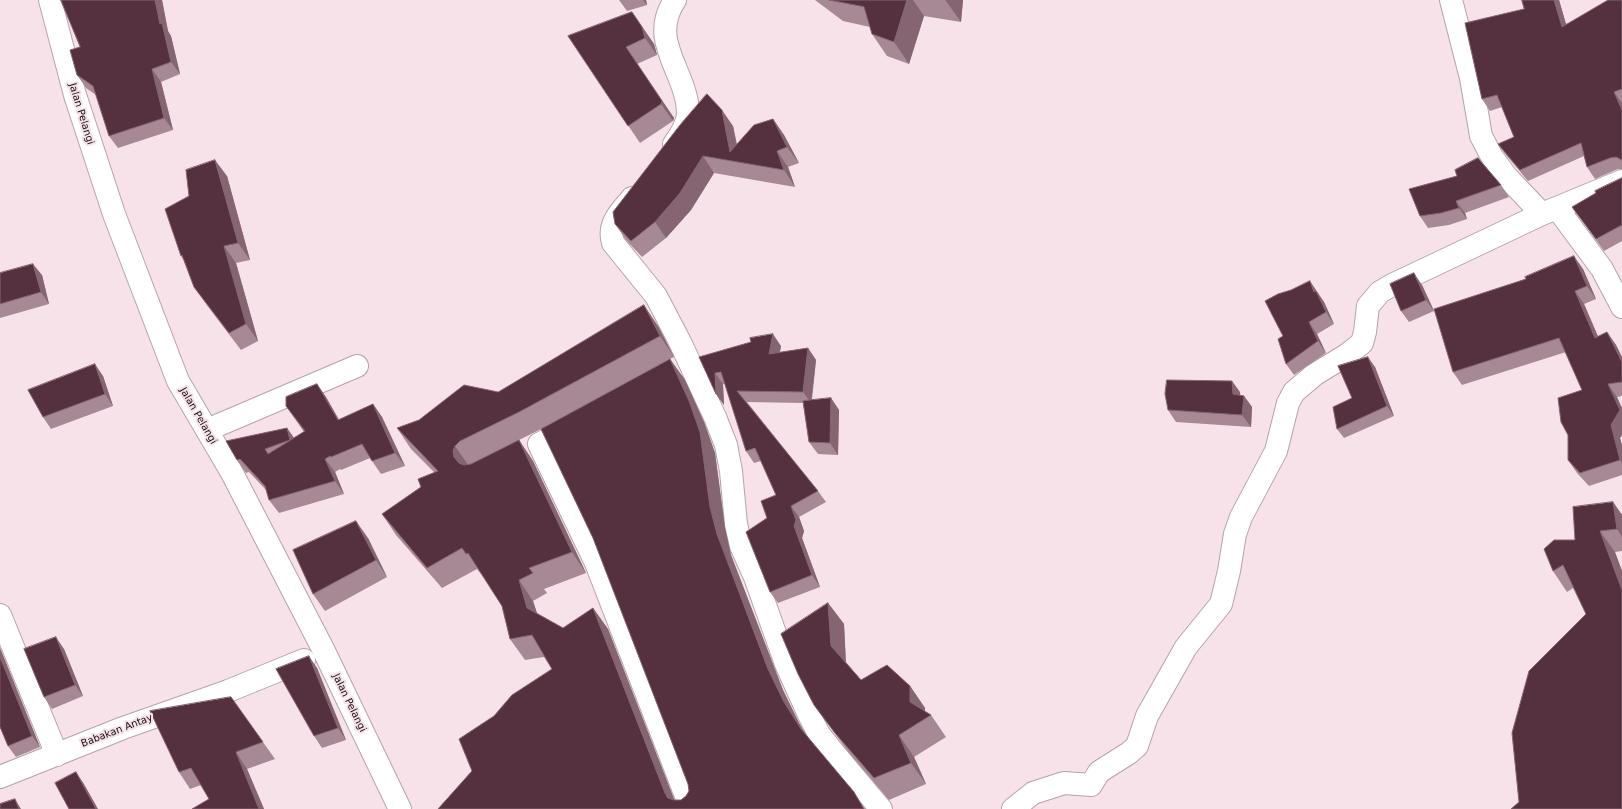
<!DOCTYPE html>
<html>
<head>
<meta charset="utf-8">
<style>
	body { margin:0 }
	canvas { display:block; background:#f7e2e9 }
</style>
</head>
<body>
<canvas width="1622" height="809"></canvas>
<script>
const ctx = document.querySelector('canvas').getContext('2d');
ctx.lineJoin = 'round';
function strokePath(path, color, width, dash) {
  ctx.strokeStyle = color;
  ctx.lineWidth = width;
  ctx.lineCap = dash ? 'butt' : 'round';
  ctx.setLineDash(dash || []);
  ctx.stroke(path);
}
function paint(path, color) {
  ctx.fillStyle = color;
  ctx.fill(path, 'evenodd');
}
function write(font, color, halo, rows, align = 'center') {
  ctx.font = font + ' "DejaVu Sans",sans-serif';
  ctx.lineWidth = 4;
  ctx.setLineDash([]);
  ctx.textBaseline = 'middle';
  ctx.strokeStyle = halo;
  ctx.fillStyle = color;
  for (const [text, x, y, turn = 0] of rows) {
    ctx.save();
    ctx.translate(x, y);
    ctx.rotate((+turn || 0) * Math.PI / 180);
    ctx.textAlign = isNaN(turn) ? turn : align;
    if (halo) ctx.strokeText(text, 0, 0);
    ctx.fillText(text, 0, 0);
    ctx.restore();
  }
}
const minor = new Path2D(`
	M50 0 75 95 114 214 178 381 232 473 324 651 400 809
	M1451 0 1471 78 1481 136 1492 157 1506 176 1542 214
	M674 144C680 136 687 125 688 114 688 72 647 42 675 0
	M632 198C621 211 607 224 613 243L656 296 680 342 715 417 726 445 731 471 736 524 741 546 755 577 786 664 809 715 819 734 834 753 881 809
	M1557 208 1602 269 1622 307
	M573 426 539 444 596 563 691 809
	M207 430 357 366
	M0 615 57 755
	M0 777 123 728 228 691 304 660
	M1013 809 1033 793 1064 783 1091 785 1099 772 1129 753 1137 746 1147 716 1186 647 1221 604 1229 571 1235 534 1241 517 1276 451 1288 403 1294 392 1314 375 1348 354 1362 343 1365 332 1368 306 1380 292 1392 285 1542 214 1622 181`);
const wall = new Path2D(`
	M61 0H162L168 31 171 36 180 74 161 82 173 130 118 148 109 136 96 95 86 88 77 75 80 47Z
	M619 0H646L647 5 627 11Z
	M815 0H963L961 22 924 16 909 64 887 56 872 34 870 27 843 21Z
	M1522 0H1559L1566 24 1622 0V169H1618L1595 179 1587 167 1584 156 1528 181 1506 155 1498 144 1514 137 1502 107 1490 111 1482 99 1524 9Z
	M632 12 654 44 657 55 637 64 674 118 673 121 640 143 568 36Z
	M773 119 784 135 799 163 788 167 795 187 714 173 691 210 666 238 642 257 626 240 615 224 733 126 737 144Z
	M227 176 250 260 236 263 258 341 241 350 206 304 194 287 184 261 181 256Z
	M1622 178V241L1604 251 1572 207Z
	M1501 185 1509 197 1465 213 1467 219 1449 225 1428 228 1420 216 1409 189Z
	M1583 269 1596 299 1584 304 1598 336 1607 332 1616 345 1622 357V396L1617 397 1622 408V435L1620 438 1622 445V475L1589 486 1577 473 1568 460 1582 390 1566 352 1462 385 1453 372Z
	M0 273 42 275 49 304 0 318Z
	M1422 285 1434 311 1409 322 1401 311Z
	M1319 293V295L1324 302 1334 324 1317 334 1326 353 1294 375 1286 364 1283 336Z
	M658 326 674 357 670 359 685 380 704 422 715 453 725 528 731 555 783 690 799 723 807 737 865 809H438L472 771 494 716 552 669 544 657 525 660 510 639 502 606 482 574H481L477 569 442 588 396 535 382 514 421 487 434 472 411 449 397 428 498 392ZM541 429 593 538 688 784 689 791 686 796 681 800H674L608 629 593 608 563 628 537 613 533 601 547 593 544 589 586 573 533 461 519 440Z
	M781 346 780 352 808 348 816 360 812 400 831 398 839 410 838 455 818 454 809 442 803 403 747 402 818 491 826 502 799 517 804 531 802 538 820 587 778 603 770 592 767 518 776 495 761 461 754 463 746 451 725 384H723L724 405 716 394 699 357Z
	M1375 367 1394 416 1344 438 1337 429 1352 398Z
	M103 376 113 406 51 429 43 417Z
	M317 384 326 397 339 420 373 404 382 417 405 466 381 474 370 458 341 470 340 469 335 472 344 494 279 513 269 500 266 490 249 472 246 473 237 460 287 428 294 438 304 432 286 406Z
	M1240 392V395L1244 396 1252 407 1251 427 1176 422 1168 410Z
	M1613 502 1622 515V551L1615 552 1622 571V809L1519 802 1586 614 1573 588 1567 592 1553 571 1575 540Z
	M368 538 387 577 325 611 313 594Z
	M828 603 844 624 846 662 861 680 910 686 925 708V712L931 715 946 737 914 757 926 784 889 800 850 754 814 705Z
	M0 648 40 747 16 757 8 746Z
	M64 649 83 696 52 709 44 697Z
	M317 668 346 740 322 748 314 736Z
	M231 697 275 759 247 769 264 809H192L209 799 201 785 190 789 179 772Z`);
const shadedWall = new Path2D(`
	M155 0H162L168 31 171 36 180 74 171 62 160 24Z
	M643 0H646L647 5Z
	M907 0H913L924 16 909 64 894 42Z
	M946 0H963L961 22 946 1Z
	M1554 0H1559L1570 38 1562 27Z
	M632 12 654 44 657 55 645 38Z
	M626 47 674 118 673 121 661 104Z
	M152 69 161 82 173 130 164 118Z
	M1614 92 1622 103V110Z
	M722 110 733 126 740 163 730 152Z
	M773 119 784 135 799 163 787 147Z
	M777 151 788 167 795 187 784 170Z
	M703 156 714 173 691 210 666 238 655 222Z
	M215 160 227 176 250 260 238 243Z
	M1456 201 1465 213 1467 219 1459 208Z
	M224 246 236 263 258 341 246 324Z
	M1574 256 1583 269 1596 299 1587 286Z
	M33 264 42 275 49 304 41 292Z
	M1414 273 1422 285 1434 311 1426 300Z
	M1310 281 1324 302 1334 324 1326 312 1314 292Z
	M1575 291 1584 304 1604 351 1595 338Z
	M644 305 658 326 674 357 660 336Z
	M1309 322 1317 334 1326 353 1318 341Z
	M1607 332 1616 345 1622 357V362Z
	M773 334 781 346 777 365 769 354Z
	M808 348 816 360 811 403 803 392Z
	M1368 357 1375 367 1394 416 1387 406Z
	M670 359 685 380 704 422 715 453 725 528 731 555 783 690 799 723 815 750 801 729 784 702 768 669 717 534Z
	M95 364 103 376 113 406 105 394Z
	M715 373 723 384 724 405 716 394Z
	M1232 381 1240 392 1241 406 1233 394Z
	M317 384 326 397 347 434 338 420Z
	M1608 384 1617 397 1622 408V435L1620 438 1622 445V463L1620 460 1611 425Z
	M1244 396 1252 407 1251 427 1242 415Z
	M831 398 839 410 838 455 830 443Z
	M373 404 382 417 405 466 395 453Z
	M287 428 296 441 299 453 290 440Z
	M519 440 533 461 586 573 572 552Z
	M455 446 469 466V478L454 457 453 451Z
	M325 459 335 472 344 494 335 481Z
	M1613 502 1622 515V537L1617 529Z
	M791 506 799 517 804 531 802 538 820 587 812 575 794 526Z
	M356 521 368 538 387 577 376 560Z
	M1600 531 1615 552 1622 571V590Z
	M519 580 533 601 542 629 527 608Z
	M828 603 844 624 846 667 831 646Z
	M593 608 608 629 678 809 665 793Z
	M56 637 64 649 83 696 75 685Z
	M0 648 40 747 32 736 0 657Z
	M309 656 317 668 346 740 338 728Z
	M910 686 925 708V719L910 702Z
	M899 735 914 757 926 784 911 763Z
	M236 752 247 769 264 809H259Z
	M76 772 84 784 98 809H96Z
	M15 799 21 809H19Z`);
const building = new Path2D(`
	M61 0H155L160 24 162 23 171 62 152 69 164 118 109 136 93 86 77 75 70 50 80 47Z
	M829 0H907L894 42 872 34 864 7Z
	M1522 0H1554L1562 27 1608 0H1622V89L1614 92 1622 110V160L1616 157 1610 158 1587 167 1581 143 1520 170 1498 144 1514 137 1497 95 1482 99 1465 23 1524 9Z
	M632 12 642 27 645 38 626 47 662 101 661 104 628 126 568 36Z
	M707 94 722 110 730 152 754 125 773 119 787 147 777 151 784 170 703 156 680 193 655 222 631 241 615 224 613 212 680 125Z
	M1478 158 1501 185 1456 201 1459 208 1441 213 1420 216 1409 189 1457 176 1455 170Z
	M215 160 238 243 224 246 246 324 229 333 194 287 182 255 181 256 165 209 189 196 186 170Z
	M1622 178V225L1596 239 1572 207 1596 193 1595 191Z
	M1574 256 1587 286 1575 291 1595 338 1607 332 1622 362V382L1608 384 1620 410 1611 425 1620 460 1580 473 1568 460V435L1561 422 1558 398 1582 390 1559 338 1453 372 1434 309 1526 279 1525 277Z
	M33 264 41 292 0 304V273Z
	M1414 273 1426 300 1401 311 1390 284Z
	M1310 281 1314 292 1316 291 1326 312 1309 322 1318 341 1286 364 1278 339 1283 336 1265 301 1278 294 1291 290Z
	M644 305 660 336 519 412 460 441 455 446 453 451 454 457 459 463 464 465 471 464 519 440 572 552 529 568 533 573 519 580 527 608 563 628 593 608 665 793 668 798 674 800H681L686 796 689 791 688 784 593 538 541 429 670 359 689 401 700 432 710 507 717 534 768 669 784 702 801 729 854 792 864 809H438L472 771 459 739 494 716 512 695 552 669 532 635 510 639 502 606 468 553 466 554 462 548 427 568 382 514 421 487 418 479 438 471 397 428 419 420 464 385 498 392Z
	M773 334 769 354 808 348 803 392 737 391 818 491 791 506 796 520 794 526 812 575 770 592 746 532 767 518 761 501 776 495 755 448 746 451 721 372 715 373 716 394 699 357 751 342 750 338Z
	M1368 357 1387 406 1337 429 1333 407 1352 398 1338 366Z
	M95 364 105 394 43 417 28 390Z
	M1167 380 1232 381 1233 394 1244 396 1242 415 1168 410 1165 394Z
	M317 384 338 420 373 404 395 453 372 461 362 444 331 457 330 456 325 459 335 481 269 500 265 486 240 459 237 460 226 441 287 428 290 440 265 449 268 454 305 431 286 406V397Z
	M831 398 830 443 809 442 803 401Z
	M1613 502 1617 529 1600 531 1622 590V809H1511L1519 802 1512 733 1529 671 1586 614 1563 565 1553 571 1544 549 1554 540H1575L1573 507Z
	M356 521 376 560 313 594 293 550Z
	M828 603 831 646 861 680 887 665 910 686V702L931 715 899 735 911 763 874 778 835 733 814 705 798 674 781 634Z
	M56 637 75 685 44 697 24 649Z
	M309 656 338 728 314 736 276 669Z
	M0 657 32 736 8 746 0 727Z
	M231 697 263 742 236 752 259 809H192L209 799 191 768 179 772 150 711Z
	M76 772 96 809H69L55 783Z
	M15 799 19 809H0V804Z`);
const streetNames = [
	["Jalan Pelangi",81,114,73],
	["Jalan Pelangi",198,416,60],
	["Jalan Pelangi",349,703,64],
	["Babakan Antay",117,731,-21]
];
strokePath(minor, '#b7a3aa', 24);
strokePath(minor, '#fff', 22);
paint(wall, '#a68994');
paint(shadedWall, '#866572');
paint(building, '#55303f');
strokePath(building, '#866572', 1);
write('10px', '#140d10', '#f7e2e9', streetNames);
</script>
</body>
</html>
